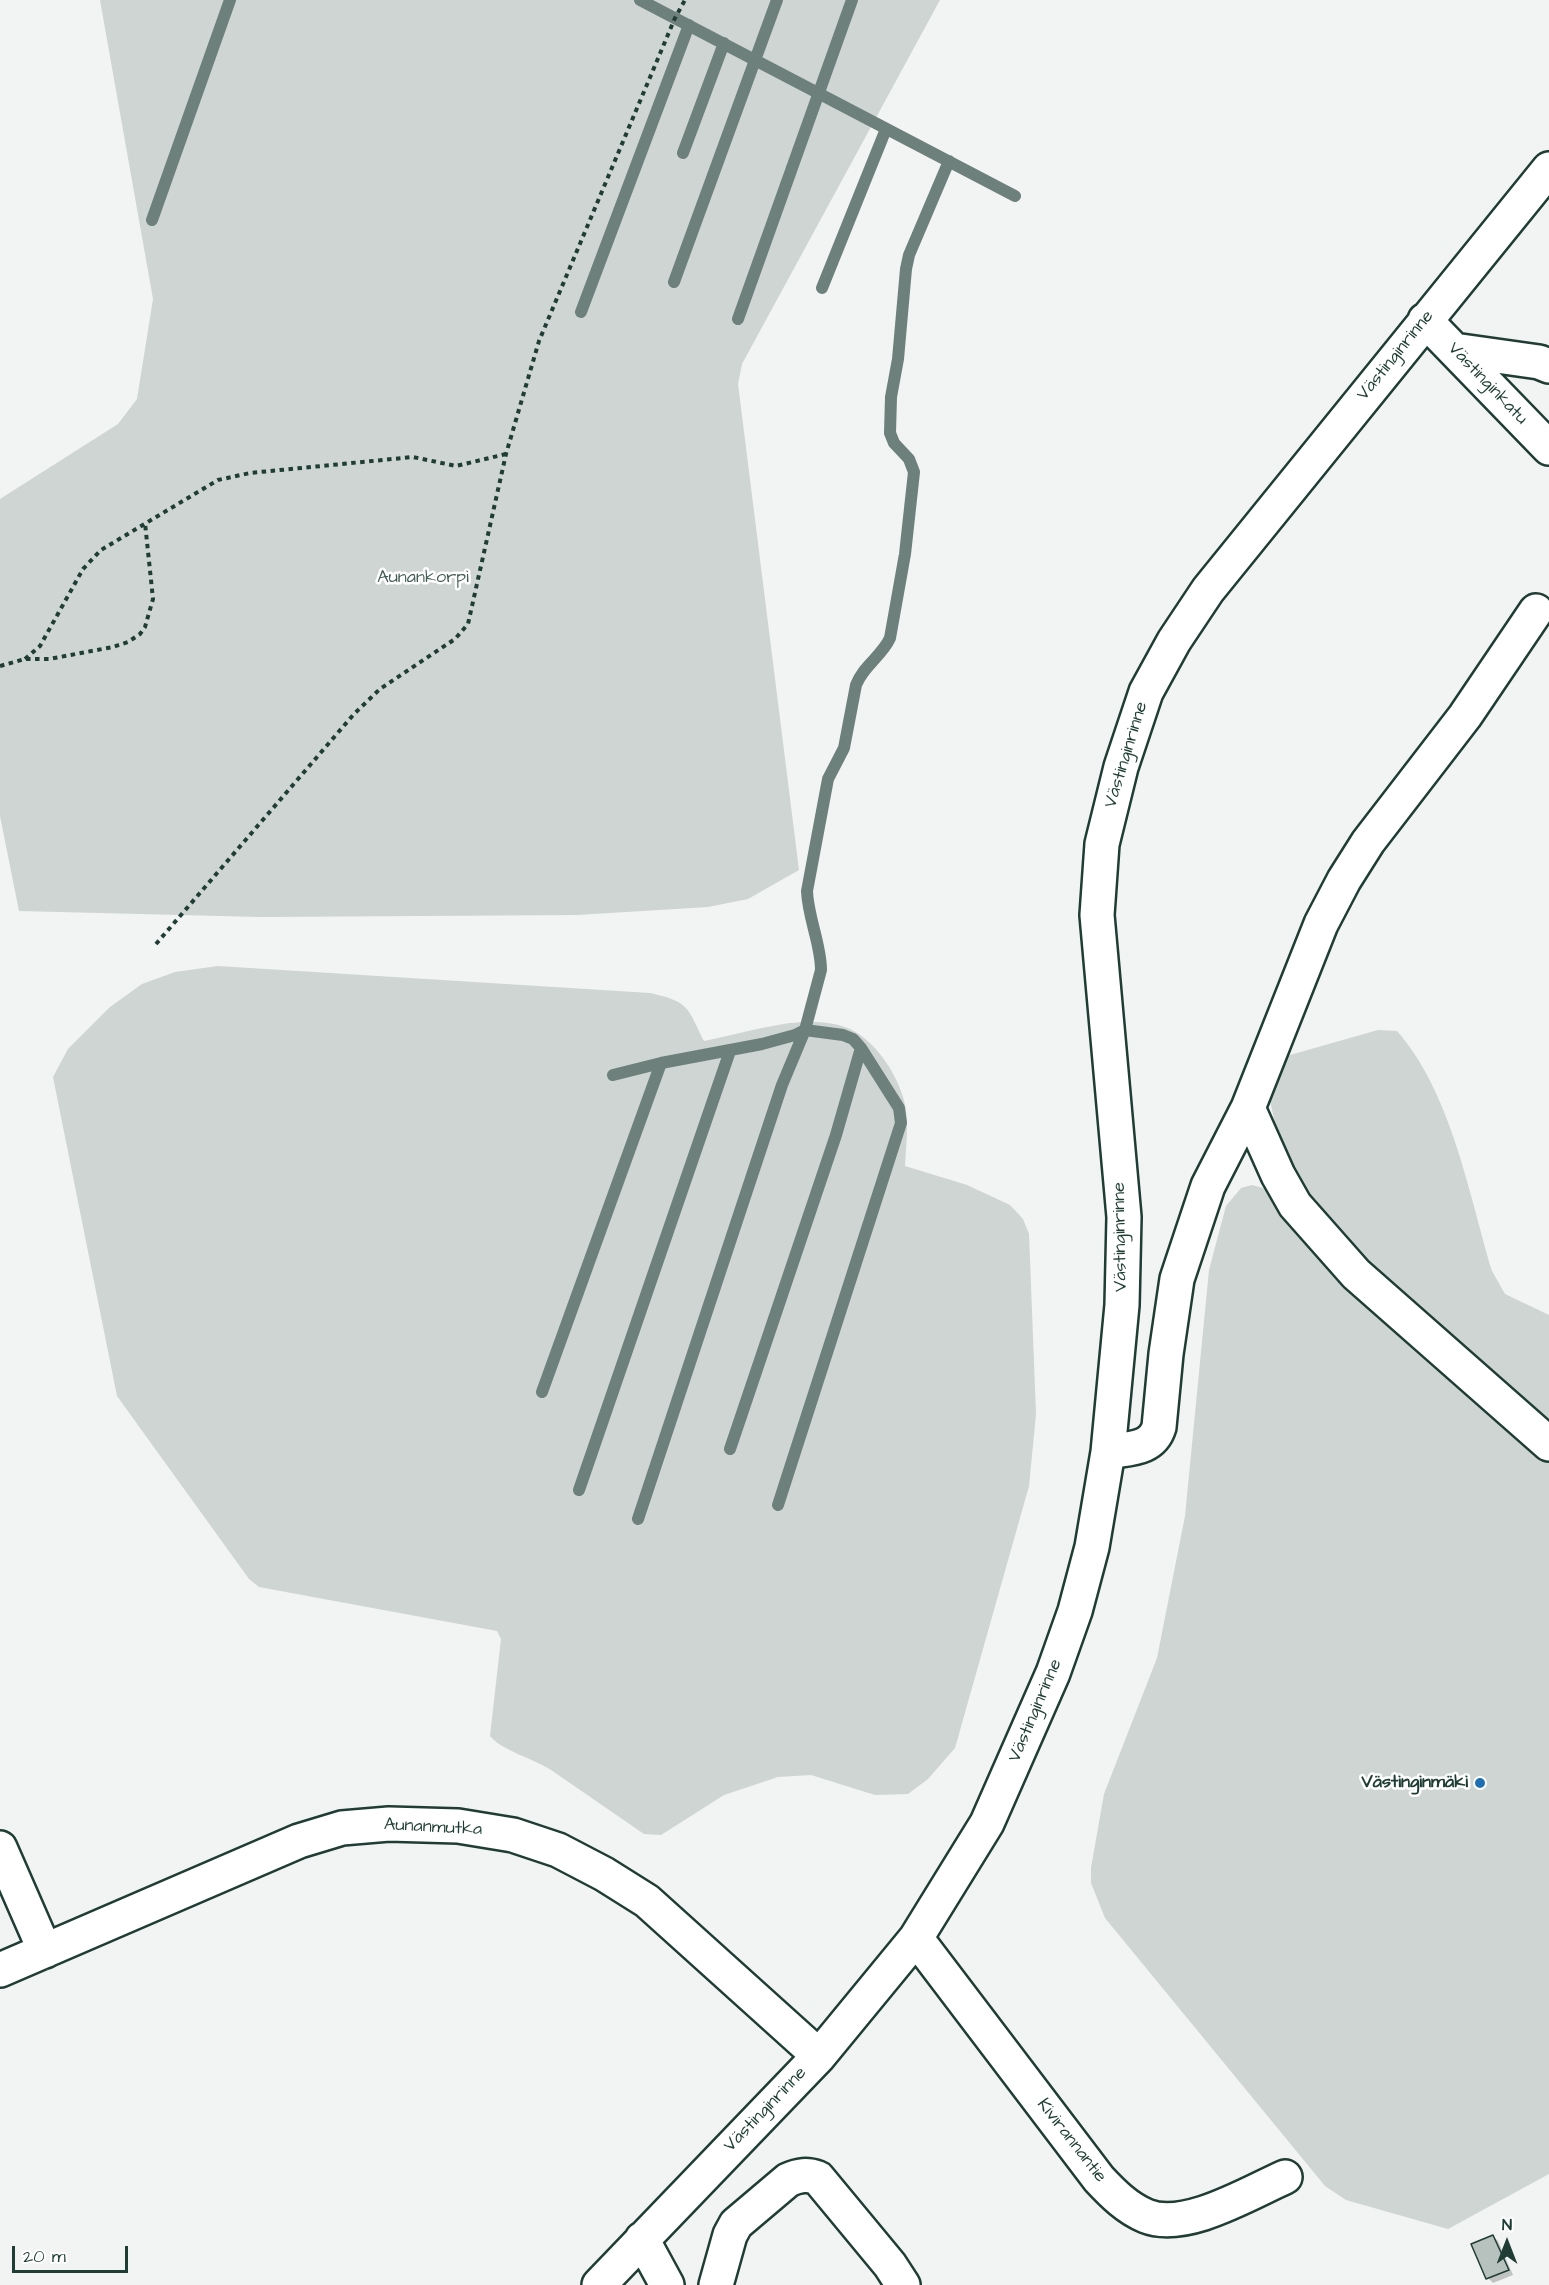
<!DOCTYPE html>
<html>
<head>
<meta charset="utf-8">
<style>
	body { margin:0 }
	#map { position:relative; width:1549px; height:2285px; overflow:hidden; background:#f2f3f3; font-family:"Architects Daughter",sans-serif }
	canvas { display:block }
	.north { position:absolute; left:1477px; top:2213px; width:60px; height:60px; -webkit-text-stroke:4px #fff; paint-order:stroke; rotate:0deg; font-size:16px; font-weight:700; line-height:24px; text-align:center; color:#1f3d34 }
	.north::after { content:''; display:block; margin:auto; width:21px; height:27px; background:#1f3d34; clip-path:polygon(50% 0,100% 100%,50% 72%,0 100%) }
	.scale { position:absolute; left:12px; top:2246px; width:116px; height:27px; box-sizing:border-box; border:3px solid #1f3d34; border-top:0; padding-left:8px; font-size:18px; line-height:21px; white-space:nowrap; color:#1f3d34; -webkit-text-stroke:4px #fff; paint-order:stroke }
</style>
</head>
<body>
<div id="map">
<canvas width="1549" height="2285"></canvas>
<div class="north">N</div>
<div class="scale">20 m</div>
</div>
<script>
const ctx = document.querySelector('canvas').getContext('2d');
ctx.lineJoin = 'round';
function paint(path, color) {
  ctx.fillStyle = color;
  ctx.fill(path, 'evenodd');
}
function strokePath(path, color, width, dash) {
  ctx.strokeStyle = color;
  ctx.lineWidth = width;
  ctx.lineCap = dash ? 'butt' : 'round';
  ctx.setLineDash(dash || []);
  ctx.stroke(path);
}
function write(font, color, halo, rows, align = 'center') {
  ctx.font = font + ' "Architects Daughter",sans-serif';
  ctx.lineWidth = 5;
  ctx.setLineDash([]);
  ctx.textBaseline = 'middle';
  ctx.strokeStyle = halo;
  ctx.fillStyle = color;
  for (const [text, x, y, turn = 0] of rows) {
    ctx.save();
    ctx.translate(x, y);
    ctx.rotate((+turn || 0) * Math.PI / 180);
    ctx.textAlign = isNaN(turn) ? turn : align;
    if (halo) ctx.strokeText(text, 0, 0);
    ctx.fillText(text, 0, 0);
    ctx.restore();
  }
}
const green = new Path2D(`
	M100 0H940L742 364 738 384 799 870 748 899 708 907 577 915 261 917 19 911 0 816V499L118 424 137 399 153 299Z
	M218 966 650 993C690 1002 687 1007 704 1041 733 1035 762 1027 790 1023 808 1021 833 1021 850 1029 875 1041 895 1071 903 1097 910 1119 906 1143 905 1166L967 1185 1010 1205 1023 1219 1029 1234 1036 1414 1029 1486 955 1748 928 1779 908 1794 875 1795 811 1775 778 1777 724 1795 661 1835 644 1834 551 1770C534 1759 501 1750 490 1736L501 1639 497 1631 259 1587 249 1579 117 1396 53 1077 68 1049 110 1007 142 984 175 972Z
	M1378 1030 1397 1031C1451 1092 1469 1194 1492 1271L1505 1294 1549 1315V1419L1370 1272 1286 1170 1270 1101 1272 1077 1283 1057Z
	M1252 1185 1263 1188 1306 1230 1549 1450V2174L1448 2229 1346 2200 1325 2186 1105 1918 1091 1883V1868L1104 1794 1157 1658 1185 1516 1209 1270 1226 1206 1241 1188Z`);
const shadow = new Path2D(`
	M1493 2236 1498 2241 1513 2275 1493 2283 1488 2278Z`);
const stream = new Path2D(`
	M640 0 1015 196
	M683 153 724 43
	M152 220 230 0
	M674 282 777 0
	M822 288 886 129
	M581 312 689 25
	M738 319 852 0
	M613 1075 661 1063 762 1044 795 1035 805 1030 843 1035 853 1039 861 1048 899 1108 901 1123 778 1505
	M542 1392 661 1063
	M730 1449 836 1135 861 1048
	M579 1490 730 1051
	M638 1519 782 1085 805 1030 821 970C821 944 808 918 807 891L828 779 844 748 856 685C863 666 882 656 890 638L905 554 914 472 909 459 894 443 890 433 891 397 898 359 906 269 909 255 949 161`);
const building = new Path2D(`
	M1493 2235 1509 2270 1486 2279 1471 2244Z`);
const path = new Path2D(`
	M25 659 40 646 83 569 101 550 218 480 250 473 413 457 456 466 506 454
	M0 666 25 659H49L113 647 128 642 140 634 145 627 153 599 145 523
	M156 944 354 714 380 689 455 639 468 624 506 454 539 341 675 18 685 0`);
const minor = new Path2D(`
	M1425 320 1549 448
	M1454 350 1539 362 1549 366
	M1248 1108 1278 1175 1295 1205 1356 1274 1549 1444
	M1108 1452C1129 1448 1152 1450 1159 1427L1166 1354 1177 1279 1208 1186 1248 1108 1321 924 1344 880 1368 842 1465 716 1536 611
	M0 1848 45 1951
	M916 1938 1099 2179C1113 2194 1127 2208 1146 2216 1185 2232 1249 2193 1285 2177
	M0 1970 299 1841 342 1828 389 1824 458 1826 513 1835 558 1850 604 1874 647 1901 819 2056
	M642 2239 667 2285
	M599 2285 819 2056 916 1938 987 1823 1053 1673 1075 1611 1092 1547 1108 1452 1122 1305 1124 1217 1097 915 1102 844 1121 767 1146 692 1174 641 1208 590 1549 169
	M716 2285 730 2235 736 2224 788 2180C799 2175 807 2174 818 2178L890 2265 903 2285`);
const markers = [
	[1480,1783,6,"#1f6fb2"]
];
const streetNames = [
	["Västinginrinne",1396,356,-51],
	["Västinginkatu",1487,384,46],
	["Västinginrinne",1127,755,-73],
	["Västinginrinne",1121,1237,-91],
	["Västinginrinne",1036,1711,-67],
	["Aunanmutka",433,1828,3],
	["Västinginrinne",766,2110,-46],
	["Kivirannantie",1071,2141,52]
];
const parkNames = [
	["Aunankorpi",423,578]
];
const poiNames = [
	["Västinginmäki",1468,1783]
];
paint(green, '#ced5d3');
paint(shadow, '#0003');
strokePath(stream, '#6d807b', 12);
paint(building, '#b7c1bd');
strokePath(building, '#1f3d34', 1.5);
strokePath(minor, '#1f3d34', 38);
strokePath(path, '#1f3d34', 4, [4.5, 4.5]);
strokePath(minor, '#fff', 33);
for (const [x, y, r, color] of markers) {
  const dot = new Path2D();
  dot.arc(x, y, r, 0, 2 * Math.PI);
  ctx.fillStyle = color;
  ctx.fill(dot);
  strokePath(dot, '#fff', 2);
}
write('18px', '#1f3d34', '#fff', streetNames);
write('18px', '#425b54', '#fff', parkNames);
write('bold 18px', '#1f3d34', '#fff', poiNames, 'right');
</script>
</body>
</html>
